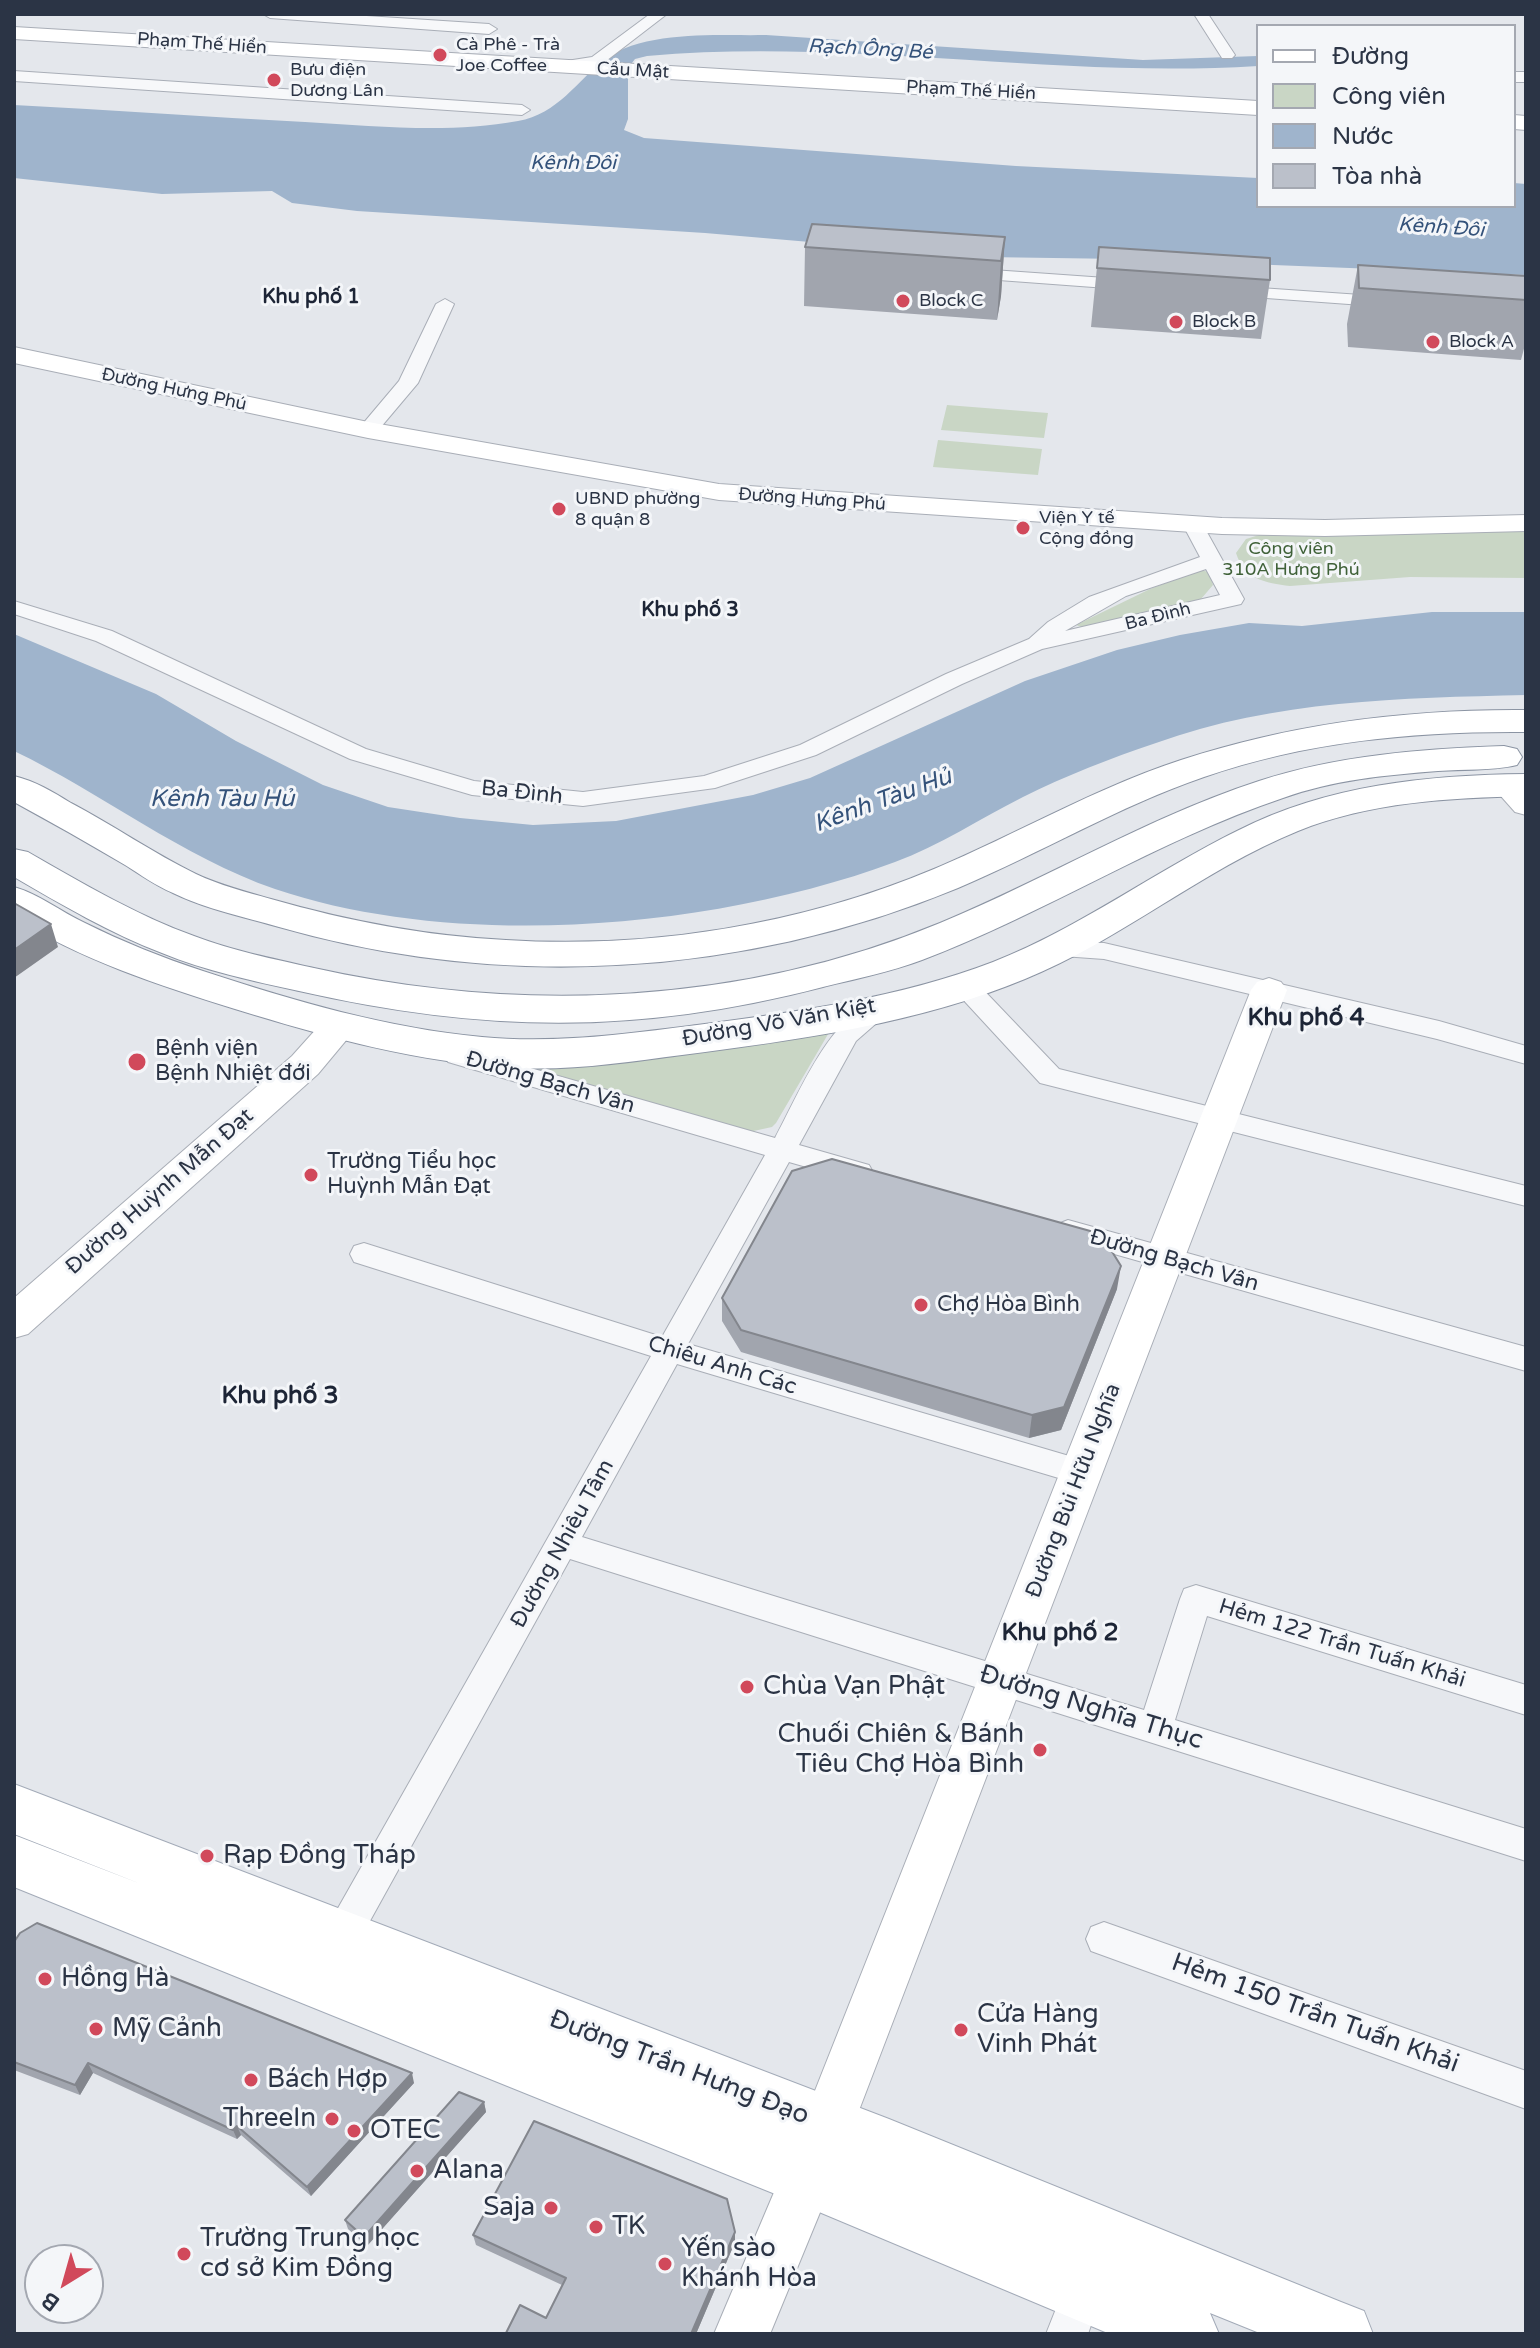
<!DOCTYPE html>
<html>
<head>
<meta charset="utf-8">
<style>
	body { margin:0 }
	#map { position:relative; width:1540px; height:2348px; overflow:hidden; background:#e4e7ec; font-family:"Varela Round",sans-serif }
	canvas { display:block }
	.frame { position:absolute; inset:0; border:16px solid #2b3445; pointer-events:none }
	.legend { position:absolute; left:1256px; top:24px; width:260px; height:184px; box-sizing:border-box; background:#f4f6f9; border:2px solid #a4a8b1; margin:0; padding:10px 14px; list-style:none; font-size:24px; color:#2b3445 }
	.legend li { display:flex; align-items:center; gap:16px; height:40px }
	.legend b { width:40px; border:2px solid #a4a8b1 }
	.north { position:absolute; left:24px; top:2244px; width:80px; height:80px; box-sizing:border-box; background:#f4f6f9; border:2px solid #a4a8b1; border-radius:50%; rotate:217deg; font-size:22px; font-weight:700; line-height:32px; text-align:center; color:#2b3445 }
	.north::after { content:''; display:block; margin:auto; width:28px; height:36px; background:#d1495b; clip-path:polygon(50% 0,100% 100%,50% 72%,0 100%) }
</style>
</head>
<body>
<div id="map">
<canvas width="1540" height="2348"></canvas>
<div class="frame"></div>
<ul class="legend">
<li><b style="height:10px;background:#fff"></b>Đường</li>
<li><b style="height:22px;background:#c9d6c5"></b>Công viên</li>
<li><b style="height:22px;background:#9fb4cc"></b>Nước</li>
<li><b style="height:22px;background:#bbc0ca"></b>Tòa nhà</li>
</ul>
<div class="north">B</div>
</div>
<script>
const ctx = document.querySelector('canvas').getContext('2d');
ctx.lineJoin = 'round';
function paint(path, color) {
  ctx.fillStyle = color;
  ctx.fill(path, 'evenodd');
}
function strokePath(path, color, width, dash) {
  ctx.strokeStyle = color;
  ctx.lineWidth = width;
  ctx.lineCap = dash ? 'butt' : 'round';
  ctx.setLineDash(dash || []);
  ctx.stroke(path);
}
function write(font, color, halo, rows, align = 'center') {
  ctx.font = font + ' "Varela Round",sans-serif';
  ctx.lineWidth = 6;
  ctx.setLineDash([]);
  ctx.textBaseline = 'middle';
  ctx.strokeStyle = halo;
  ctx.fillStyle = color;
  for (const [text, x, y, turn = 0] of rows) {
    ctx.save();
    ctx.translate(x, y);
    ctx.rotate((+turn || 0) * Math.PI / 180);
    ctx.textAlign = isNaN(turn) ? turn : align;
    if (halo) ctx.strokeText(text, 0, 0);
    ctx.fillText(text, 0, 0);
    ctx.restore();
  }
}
const green = new Path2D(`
	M947 405 1048 413 1044 438 941 430Z
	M938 440 1042 449 1038 475 933 467Z
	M1526 531V578L1410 577 1290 586C1265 583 1244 579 1236 553L1246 539 1269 532Z
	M1200 570 1209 572 1213 585 1201 599 1084 628 1076 625 1150 589Z
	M834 1024 776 1123 772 1127 749 1132 521 1066Z`);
const water = new Path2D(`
	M766 35 1143 60 1258 56V66C1054 79 851 38 647 56L635 59 628 68V119L624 130 644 138 1016 166 1258 178V206H1514V183L1526 184V275L1122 259 985 257 705 233 357 211 292 203 272 191 162 194 14 178V105C111 110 208 117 305 122 376 126 448 134 518 121 558 114 577 81 605 59 645 30 719 36 766 35Z
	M1432 612H1526V695C1401 698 1275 700 1156 743 1111 758 1065 776 1023 797 981 818 939 846 895 862 715 929 458 951 275 889 182 857 102 793 14 751V634L156 694 236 741 323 785 388 807 460 818 533 825 616 821 753 795 810 778 1025 681 1117 650 1180 635 1249 623 1302 626Z`);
const street = new Path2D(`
	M263 14H336L489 24 497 29 489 34 270 18Z
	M650 14H667L602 64 560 72 552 67 560 62 592 57Z
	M1194 14H1208L1235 55 1232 58H1222Z
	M14 71 522 105 530 110 522 115 14 81Z
	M1514 72H1526V82H1514Z
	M964 268 1134 280 1143 285 1134 290 958 277 955 273 958 269Z
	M1231 286 1390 297 1399 302 1390 307 1225 295 1222 291 1225 287Z
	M445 299 454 304 418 383 375 434H361L358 430 361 426 399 381 436 304Z
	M1193 519 1203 525 1244 599 1241 604 1042 649 962 684 816 755 715 788 583 806 472 795 350 759 96 641 14 614V601L112 631 366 749 474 781 583 792 704 776 800 745 946 674 1029 639 1048 622 1089 597 1200 557 1183 525ZM1206 569 1220 595 1065 631 1126 596Z
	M1057 941 1104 943 1439 1021 1526 1046V1064L1437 1039 1104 959 1048 955 1044 949 1048 943Z
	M965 977 974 980 1059 1069 1526 1186V1206L1040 1083 956 992 952 986 956 980Z
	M882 998 891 1001 895 1007 856 1041 799 1145 869 1165 873 1172 869 1179 859 1182 789 1162 688 1344 1093 1463 1098 1472 1093 1481 1082 1485 677 1364 582 1537 1144 1710 1180 1599 1184 1589 1196 1585 1526 1685V1715L1207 1616 1175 1720 1526 1829V1861L570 1559 355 1948 342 1953 329 1948 324 1936 329 1924 651 1356 354 1262 350 1254 354 1246 364 1243 662 1337 765 1155 448 1062 444 1056 448 1050 457 1047 775 1138C799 1094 830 1013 882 998Z
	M1068 1220 1526 1347V1371L1058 1238 1054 1231 1058 1224Z
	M1104 1922 1526 2071V2109L1091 1951 1086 1939 1091 1927Z
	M1083 2270 1097 2276 1103 2290 1088 2334H1046L1069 2276Z`);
const secondary = new Path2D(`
	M14 27 1258 101V115L14 39Z
	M1514 115 1526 116V130L1514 129Z
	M14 347 368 422 719 484 1222 518 1325 520 1526 515V531L1325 536 1222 534 719 500 368 438 14 363Z
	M1507 775 1518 778 1526 786V815L1515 812 1491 785 1496 778Z
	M1269 978 1281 982 1287 990 853 2126 846 2144 827 2152 808 2144 801 2126 1251 990 1257 982Z
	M340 1014 353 1017 358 1026 318 1074 28 1334 14 1338V1298L292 1056 327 1017Z
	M808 2149 827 2157 835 2176 770 2334H714L789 2157Z`);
const primary = new Path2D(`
	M14 1784 889 2119 1341 2302 1364 2311 1373 2334H1262L1210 2313 1219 2334H1110L800 2204 14 1887V1835L141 1884 14 1834Z`);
const highway = new Path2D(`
	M1526 710V732C1417 731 1308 741 1204 777 1119 806 1041 853 958 888 743 977 502 991 279 927 244 917 206 909 173 893 156 886 141 875 125 865 88 843 51 822 14 802V776C35 781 53 792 71 803 113 825 153 853 196 874 219 885 246 892 271 899 348 921 425 936 506 940 649 949 801 925 934 869 1017 834 1095 788 1181 760 1294 723 1408 709 1526 710Z
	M1504 746 1517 749 1522 757 1517 765C1492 771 1464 769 1438 771 1386 775 1333 780 1283 798 1158 840 1046 913 922 960 890 972 856 979 823 987 639 1035 484 1033 299 991 253 981 206 971 162 953 110 933 62 905 14 877V849L28 852C82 883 136 915 194 936 233 951 274 959 314 968 521 1014 742 1005 940 923 1047 879 1148 817 1259 781 1338 755 1421 749 1504 746Z
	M1526 774V796C1449 798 1370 802 1298 831 1202 870 1121 940 1025 979 917 1024 797 1040 682 1055 627 1062 571 1071 515 1068 419 1063 326 1037 235 1009 158 985 82 960 14 918V887C39 894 61 912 85 923 123 942 163 958 203 971 294 1001 387 1028 482 1037 554 1044 625 1034 697 1025 796 1012 899 998 993 962 1080 928 1155 871 1239 830 1327 785 1428 775 1526 774Z`);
const wall = new Path2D(`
	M1005 237 1001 296 997 320 804 306 805 247Z
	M1099 247 1270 280 1261 339 1091 327Z
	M1358 265 1526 276V341L1521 360 1348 347 1347 324Z
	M1117 1289 1061 1430 1029 1438 741 1352 722 1321V1298Z
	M14 1942 414 2083 311 2196 241 2135 237 2139 93 2073 80 2095 14 2070Z
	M484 2102 486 2112 367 2246 348 2229 345 2220Z
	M735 2232V2242L696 2334H507L506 2333 546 2318 562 2285 476 2245 473 2235Z`);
const shadedWall = new Path2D(`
	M1005 237 1001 296 997 320 1001 261Z
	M51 924 58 947 14 978V950Z
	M1121 1266 1117 1289 1061 1430 1029 1438 1032 1415Z
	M88 2063 93 2073 80 2095 75 2085Z
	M412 2073 414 2083 311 2196 307 2187Z
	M484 2102 486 2112 367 2246 364 2237Z
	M237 2126 241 2135 237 2139 233 2130Z
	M735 2232V2242L696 2334H691Z`);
const building = new Path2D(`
	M812 224 1005 237 1001 261 805 247Z
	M1099 247 1270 258V280L1097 268Z
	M1358 265 1526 276V300L1359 288Z
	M14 903 51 924 14 950Z
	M832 1159 1101 1234 1121 1266 1064 1407 1032 1415 741 1330 722 1298 792 1171Z
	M37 1923 412 2073 307 2187 237 2126 233 2130 88 2063 75 2085 14 2062V1942L20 1933Z
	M459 2092 484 2102 364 2237 345 2220Z
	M534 2121 727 2199 735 2232 691 2334H509L506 2333 520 2305 546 2318 566 2278 473 2235Z`);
const markers = [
	[440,55,8,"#d1495b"],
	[274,80,8,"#d1495b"],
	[903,301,8,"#d1495b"],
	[1176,322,8,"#d1495b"],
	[1433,342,8,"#d1495b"],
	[559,509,8,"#d1495b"],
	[1023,528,8,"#d1495b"],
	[137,1062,10,"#d1495b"],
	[311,1175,8,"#d1495b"],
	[921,1305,8,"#d1495b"],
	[747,1687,8,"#d1495b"],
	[1040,1750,8,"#d1495b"],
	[207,1856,8,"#d1495b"],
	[45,1979,8,"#d1495b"],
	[96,2029,8,"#d1495b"],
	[961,2030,8,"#d1495b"],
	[251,2080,8,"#d1495b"],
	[332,2119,8,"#d1495b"],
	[354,2131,8,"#d1495b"],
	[417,2171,8,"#d1495b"],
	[551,2208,8,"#d1495b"],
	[596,2227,8,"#d1495b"],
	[184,2254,8,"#d1495b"],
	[665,2264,8,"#d1495b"]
];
const farStreetnames = [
	["Phạm Thế Hiển",202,44,4],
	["Cầu Mật",633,71,3],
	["Phạm Thế Hiển",971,91,3],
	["Đường Hưng Phú",174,390,12],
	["Đường Hưng Phú",812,500,4],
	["Ba Đình",1158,617,-14]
];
const farPoinames = [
	["Cà Phê - Trà",456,45],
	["Joe Coffee",456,66],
	["Bưu điện",290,70],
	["Dương Lân",290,91],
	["Block C",919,301],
	["Block B",1192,322],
	["Block A",1449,342],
	["UBND phường",575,499],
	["8 quận 8",575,520],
	["Viện Y tế",1039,518],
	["Cộng đồng",1039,539]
];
const farParknames = [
	["Công viên",1291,549],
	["310A Hưng Phú",1291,570]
];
const farWaternames = [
	["Rạch Ông Bé",870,50,3],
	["Kênh Đôi",573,164],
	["Kênh Đôi",1441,228,4]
];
const farNeighbourhoodnames = [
	["Khu phố 1",311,298],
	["Khu phố 3",690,611]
];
const streetNames = [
	["Ba Đình",522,793,6],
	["Đường Võ Văn Kiệt",779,1023,-10],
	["Đường Bạch Vân",550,1083,16],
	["Đường Huỳnh Mẫn Đạt",160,1192,-41],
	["Đường Bạch Vân",1174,1261,16],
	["Chiêu Anh Các",722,1366,17],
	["Đường Bùi Hữu Nghĩa",1074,1491,-69],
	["Đường Nhiêu Tâm",563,1544,-61],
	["Hẻm 122 Trần Tuấn Khải",1342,1644,17]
];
const poiNames = [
	["Bệnh viện",155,1049],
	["Bệnh Nhiệt đới",155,1074],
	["Trường Tiểu học",327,1162],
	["Huỳnh Mẫn Đạt",327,1187],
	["Chợ Hòa Bình",937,1305]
];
const waterNames = [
	["Kênh Tàu Hủ",222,800],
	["Kênh Tàu Hủ",883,801,-20]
];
const neighbourhoodNames = [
	["Khu phố 4",1306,1019],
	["Khu phố 3",280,1397],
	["Khu phố 2",1060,1634]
];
const nearPoinames = [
	["Chùa Vạn Phật",763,1687],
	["Chuối Chiên & Bánh",1024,1735,"right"],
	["Tiêu Chợ Hòa Bình",1024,1765,"right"],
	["Rạp Đồng Tháp",223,1856],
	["Hồng Hà",61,1979],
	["Cửa Hàng",977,2015],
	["Vinh Phát",977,2045],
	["Mỹ Cảnh",112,2029],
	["Bách Hợp",267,2080],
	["ThreeIn",316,2119,"right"],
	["OTEC",370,2131],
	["Alana",433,2171],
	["Saja",535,2208,"right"],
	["TK",612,2227],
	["Trường Trung học",200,2239],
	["cơ sở Kim Đồng",200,2269],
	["Yến sào",681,2249],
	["Khánh Hòa",681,2279]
];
const nearStreetnames = [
	["Đường Nghĩa Thục",1091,1708,17],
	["Hẻm 150 Trần Tuấn Khải",1315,2014,20],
	["Đường Trần Hưng Đạo",679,2068,21]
];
paint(green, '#c9d6c5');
paint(water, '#9fb4cc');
strokePath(street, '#a9aeb7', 2);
strokePath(secondary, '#a9aeb7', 2);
strokePath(primary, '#a3abb8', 2);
strokePath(highway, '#8b94a3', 2);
paint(street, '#f7f8fa');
paint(secondary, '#fff');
paint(primary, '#fff');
paint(highway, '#fff');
paint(wall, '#a1a5ae');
paint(shadedWall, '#83868d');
paint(building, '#bbc0ca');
strokePath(building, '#83868d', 2);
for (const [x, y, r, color] of markers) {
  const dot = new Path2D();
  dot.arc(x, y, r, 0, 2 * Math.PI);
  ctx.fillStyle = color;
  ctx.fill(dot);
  strokePath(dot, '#f4f6f9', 3);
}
write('18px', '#2b3445', '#f4f6f9', farStreetnames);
write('18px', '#2b3445', '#f4f6f9', farPoinames, 'left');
write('18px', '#3f6138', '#f4f6f9', farParknames);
write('italic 20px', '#34527a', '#f4f6f9', farWaternames);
write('bold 20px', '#1d2536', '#f4f6f9', farNeighbourhoodnames);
write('22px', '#2b3445', '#f4f6f9', streetNames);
write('22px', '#2b3445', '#f4f6f9', poiNames, 'left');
write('italic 24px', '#34527a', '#f4f6f9', waterNames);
write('bold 24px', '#1d2536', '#f4f6f9', neighbourhoodNames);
write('26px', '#2b3445', '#f4f6f9', nearPoinames, 'left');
write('26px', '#2b3445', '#f4f6f9', nearStreetnames);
</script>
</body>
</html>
